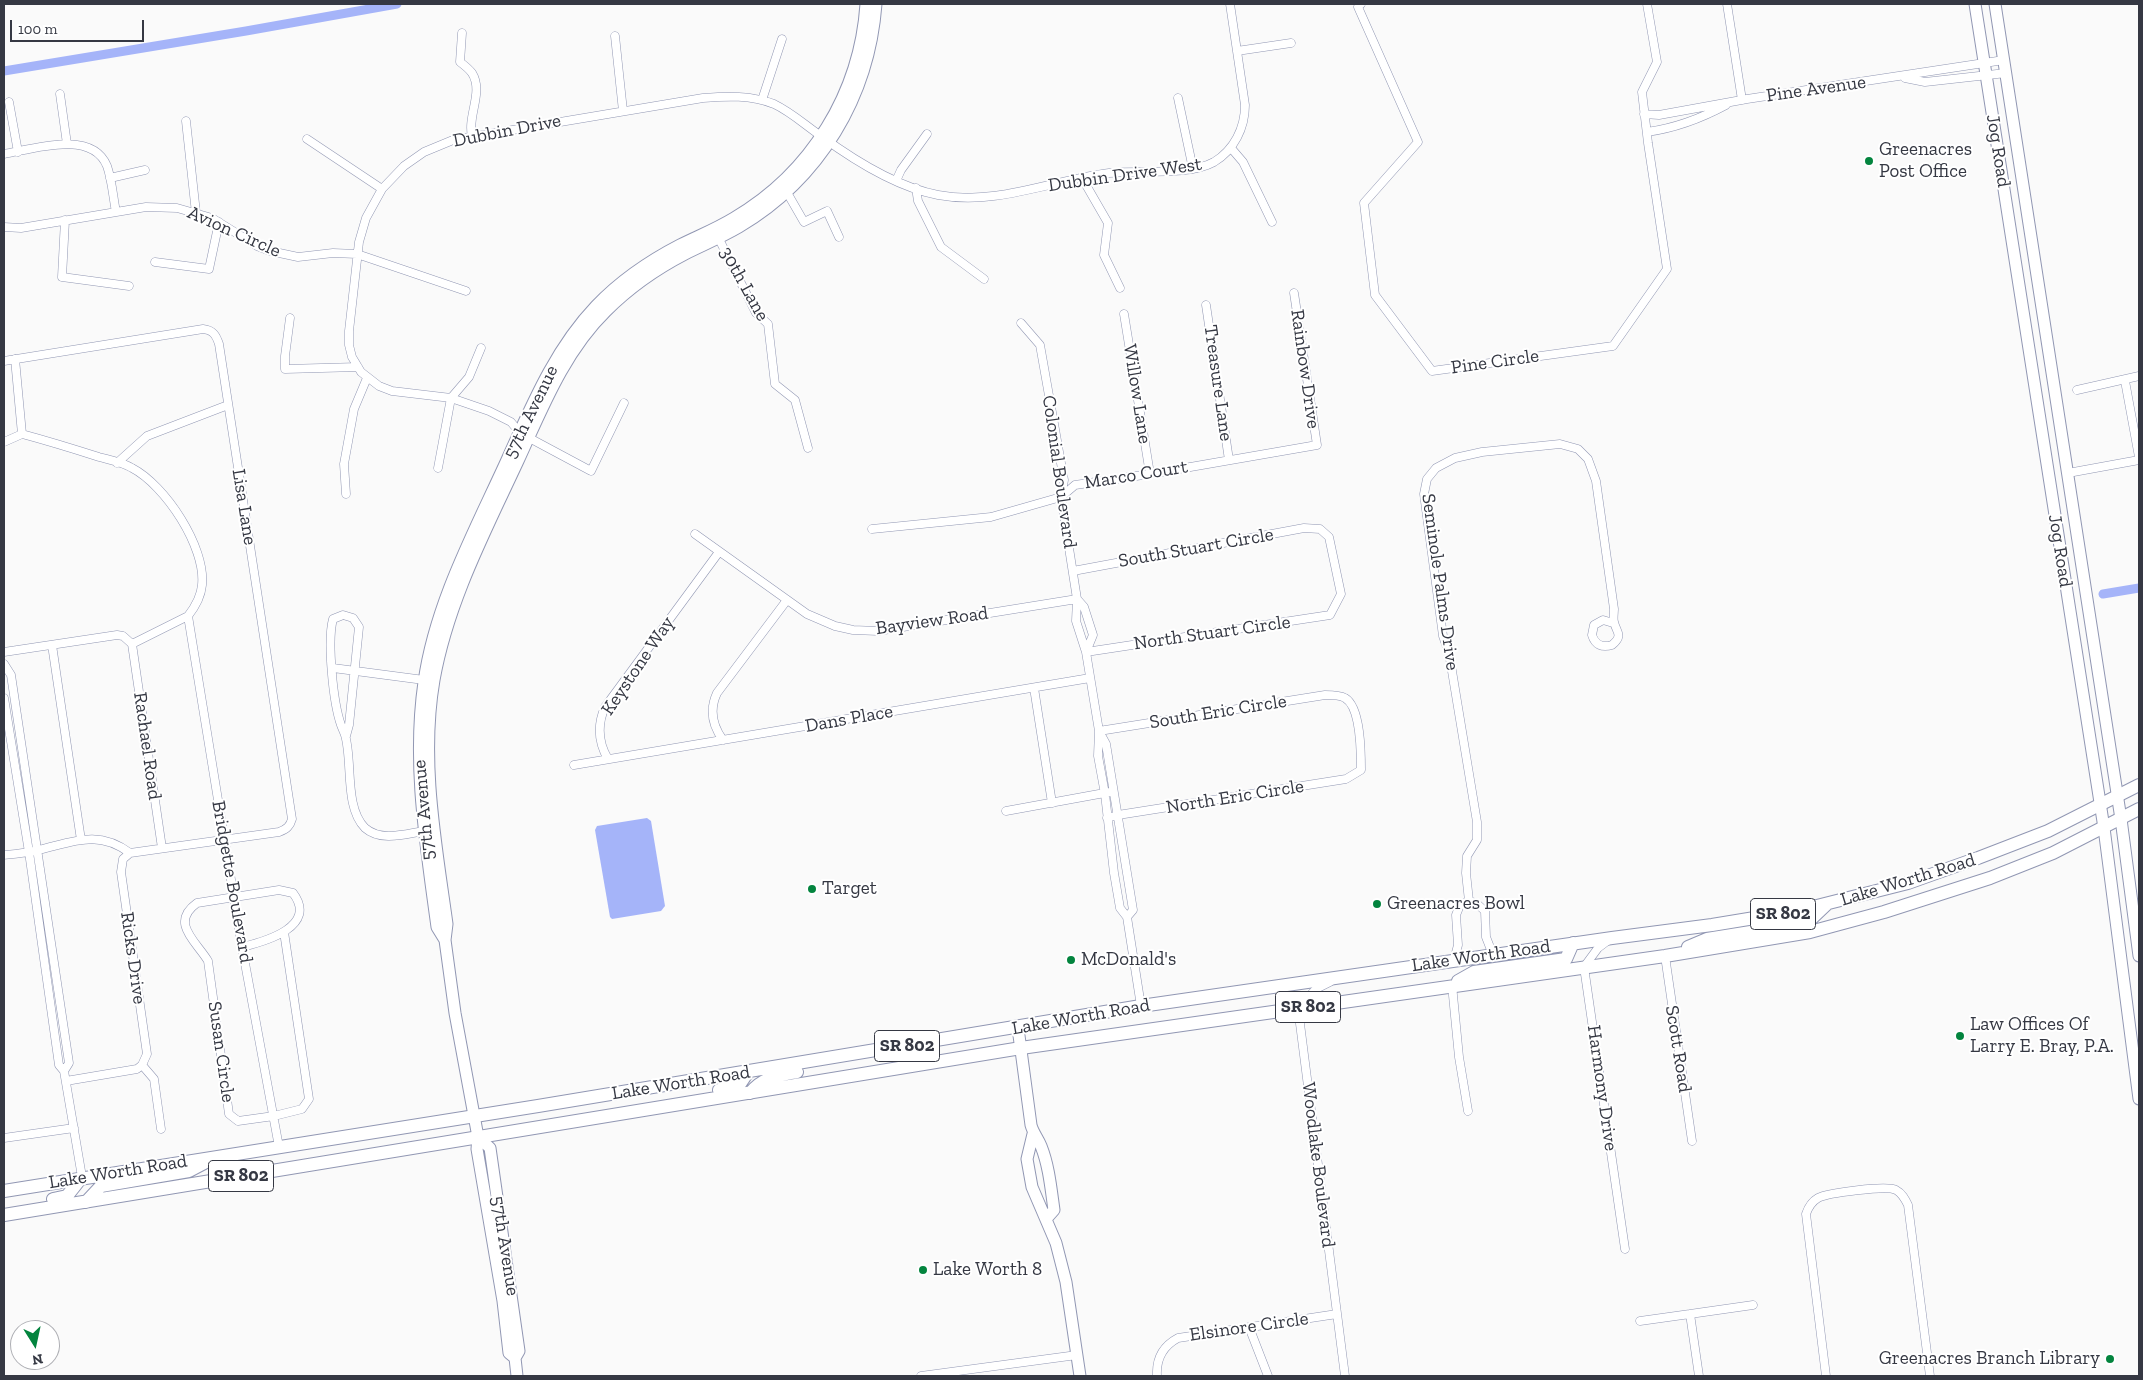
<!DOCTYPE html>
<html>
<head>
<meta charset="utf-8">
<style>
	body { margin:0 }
	#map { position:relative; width:2143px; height:1380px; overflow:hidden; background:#fafafa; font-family:"Zilla Slab",serif }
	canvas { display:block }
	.frame { position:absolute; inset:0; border:5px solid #353843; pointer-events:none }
	.north { position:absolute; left:10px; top:1320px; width:50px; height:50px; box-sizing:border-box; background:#fff; border:1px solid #aeafb4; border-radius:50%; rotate:170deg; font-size:14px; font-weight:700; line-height:20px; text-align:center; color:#353843 }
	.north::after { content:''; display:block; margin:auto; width:18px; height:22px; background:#03843e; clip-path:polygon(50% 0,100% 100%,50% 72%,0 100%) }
	.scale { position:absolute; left:10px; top:20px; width:134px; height:22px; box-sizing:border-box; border:2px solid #353843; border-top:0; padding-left:6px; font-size:15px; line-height:18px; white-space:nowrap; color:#353843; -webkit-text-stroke:4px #fff; paint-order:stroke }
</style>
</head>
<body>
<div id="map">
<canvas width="2143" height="1380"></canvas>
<div class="frame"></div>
<div class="north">N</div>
<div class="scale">100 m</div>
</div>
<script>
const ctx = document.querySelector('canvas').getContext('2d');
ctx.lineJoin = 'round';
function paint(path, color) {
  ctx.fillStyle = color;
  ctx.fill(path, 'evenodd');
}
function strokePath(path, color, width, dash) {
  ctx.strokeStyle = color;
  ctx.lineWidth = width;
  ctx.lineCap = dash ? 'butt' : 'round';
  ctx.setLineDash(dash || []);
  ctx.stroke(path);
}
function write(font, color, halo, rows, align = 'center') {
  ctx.font = font + ' "Zilla Slab",serif';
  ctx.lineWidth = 4;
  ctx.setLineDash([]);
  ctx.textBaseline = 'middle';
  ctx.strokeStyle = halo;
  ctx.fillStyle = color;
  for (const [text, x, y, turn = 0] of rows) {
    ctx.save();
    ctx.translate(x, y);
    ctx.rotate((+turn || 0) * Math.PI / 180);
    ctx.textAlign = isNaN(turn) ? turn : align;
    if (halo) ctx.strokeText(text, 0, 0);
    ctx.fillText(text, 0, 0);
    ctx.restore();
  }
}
const water = new Path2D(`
	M647 818 651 821 665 906 661 911 612 919 610 917 595 830 597 826Z`);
const canal = new Path2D(`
	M4 71 246 31 397 4
	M2103 594 2139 588`);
const street = new Path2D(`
	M1361 4 1358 7 1418 142 1364 203 1375 295 1432 371 1613 346 1667 269 1648 143 1642 92 1657 62 1647 4
	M1727 4 1742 100
	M462 33 460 62C464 65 469 69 472 73 484 92 467 116 472 136
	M615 36 623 111
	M1237 51 1291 43
	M1905 78 1925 82 2006 73
	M60 94 67 144
	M1178 98 1193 169
	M762 100 782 39
	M9 102 18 152
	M1644 114 1659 115 1747 99 2004 60
	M186 121 196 213
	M1647 132C1676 128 1700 119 1726 105
	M307 139 382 189
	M1231 148 1243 162 1272 222
	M4 154C33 149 92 129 107 166 112 180 113 197 116 212
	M110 178 145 170
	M1082 178 1108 223 1104 255 1120 288
	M896 181 901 170 927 134
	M916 188 918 201 941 247 984 279
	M785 189 804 222 827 211 839 237
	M65 220 62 277 129 286
	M4 227 21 228 146 207 177 208 212 218 257 246 270 251 298 257 333 253 357 254 466 291
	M717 235 756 313 768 324 775 384 795 400 808 448
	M155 262 209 269 219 222
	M1206 305 1229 460
	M1124 314 1150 474
	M290 318 285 356V369L358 367
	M1021 323 1040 345 1064 480 1061 497 1077 599 1076 621 1086 652 1099 731 1098 756 1105 794 1114 873 1120 908 1127 917 1141 1006
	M15 359 22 434
	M4 361 203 329C213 330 216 335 219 344L292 819C290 826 287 829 279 832L130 853C98 829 73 842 38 850 27 853 15 854 4 855
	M2125 381 2139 457
	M2077 390 2139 376
	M624 403 591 471 520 433 511 422 489 411 451 398 392 391 379 386 361 372 352 357 349 345V331L359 242 366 218 382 189 404 166 424 152 453 140 703 98C727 96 751 95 774 104 791 112 805 125 821 136 855 161 896 187 938 195 997 206 1052 180 1109 173 1139 170 1189 176 1214 162 1234 150 1245 128 1245 105L1230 4
	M4 442 22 434C48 441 74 449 99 457 110 460 122 462 132 468 165 485 206 547 202 585 201 597 195 607 188 616L242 947 279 1147
	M117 463 147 436 228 405
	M438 468 451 398 469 377 481 348
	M2068 473 2139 460
	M346 494 344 464 354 409 367 378
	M872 529 991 517 1061 497 1075 485 1150 474 1317 445 1294 293
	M695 534 807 614 835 626 853 630 878 631 1077 599
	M1073 571 1304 528 1320 529 1329 537 1341 594 1330 615 1086 652
	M1077 599 1084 607 1093 635 1086 652
	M132 644 162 848
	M132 644 188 616
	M52 645 81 840
	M4 652 117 635 123 636 132 644
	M4 664 11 675 69 1063 64 1071
	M333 668 424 680
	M1034 688 1052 803
	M4 698 29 852 59 1065 64 1071 82 1177
	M1099 731 1325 695C1331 695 1340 695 1345 698 1361 707 1361 754 1361 770L1346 779 1118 815 1107 818
	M1100 733 1106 744 1133 910 1127 917
	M346 736 349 725 359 627 353 618 343 615 333 619C327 641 333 702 341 725 342 728 344 732 345 735 353 761 344 807 365 828 381 842 405 834 424 831
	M723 740C712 725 709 710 717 693L787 600
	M608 759C598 742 597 725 605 707L719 552
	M574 765 1090 678
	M1006 811 1110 792
	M1469 901 1466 873 1467 856 1477 840V822L1449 653 1443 636 1424 494 1427 479 1436 468 1455 458 1482 452 1560 444 1578 449 1588 459 1596 481 1614 609C1614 612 1613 619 1614 622 1616 632 1624 635 1612 645 1602 648 1595 645 1592 635L1594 625 1603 620 1613 623
	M1610 939 1598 948 1584 967 1625 1249
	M242 947C267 941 318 926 293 893L279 890 197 903C169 923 197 942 208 961L229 1114 238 1121 274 1116 302 1109 309 1099 284 932
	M1665 956 1692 1141
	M1454 960 1458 945 1456 915 1460 905 1469 901 1476 903 1485 911 1486 937 1493 955
	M1330 982 1316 989 1298 1008 1345 1376
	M1452 985 1459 1057 1468 1111
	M142 1065 154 1079 161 1129
	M66 1081 137 1069 142 1065 147 1054 121 872 123 859 130 853
	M4 1138 74 1128
	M1640 1321 1690 1314
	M1249 1327 1268 1376
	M921 1376 1077 1355
	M1157 1376C1156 1359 1163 1346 1178 1338L1337 1314
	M1699 1376 1690 1314 1753 1305
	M1826 1376 1806 1214C1808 1208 1811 1202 1818 1198 1827 1193 1887 1185 1896 1190 1902 1193 1905 1199 1908 1205L1930 1376`);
const secondary = new Path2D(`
	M1975 4 2104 828 2139 1099
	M1995 4 2121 819 2139 956
	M445 940 437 927C426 845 412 764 424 682 435 604 474 532 506 462 531 407 554 350 596 306 620 281 649 261 680 245 698 236 716 229 734 218 811 173 860 93 866 4
	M1018 1028 1031 1125C1033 1133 1038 1138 1041 1146 1049 1166 1051 1189 1054 1210L1046 1219
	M1033 1134 1027 1159 1032 1187 1056 1243 1066 1282 1080 1376
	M478 1137 490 1148 519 1351 515 1358 517 1376
	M515 1358 509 1353 503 1301 477 1149 478 1137 455 1013 445 940 447 924C436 844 420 761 434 680 448 602 485 532 518 461 542 409 564 352 606 311 629 288 656 269 685 254 703 245 722 237 739 227 820 179 869 97 876 4`);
const primary = new Path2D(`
	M1688 947 1707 939 1807 923 1826 905
	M1458 981 1474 972 1566 959 1573 943
	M719 1090 740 1084 748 1072
	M750 1093C763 1077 777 1076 797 1072
	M4 1191 538 1106 1141 1006 1612 938 1712 925 1797 911 1908 883 1978 858 2048 831 2139 785
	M53 1199 67 1196 82 1177
	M86 1202 101 1186 189 1171 208 1161
	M4 1215 1021 1048 1665 956 1810 932 1884 912 1990 878 2053 853 2139 809`);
const markers = [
	[1869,161,5,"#03843e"],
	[812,889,5,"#03843e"],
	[1377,904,5,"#03843e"],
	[1071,960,5,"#03843e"],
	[1960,1036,5,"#03843e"],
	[923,1270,5,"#03843e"],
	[2110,1359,5,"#03843e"]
];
const shields = [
	[1783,914,65],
	[1308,1007,65],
	[907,1046,65],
	[241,1176,65]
];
const shieldNames = [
	["SR 802",1783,914],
	["SR 802",1308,1007],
	["SR 802",907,1046],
	["SR 802",241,1176]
];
const streetNames = [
	["Pine Avenue",1816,89,-8],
	["Dubbin Drive",507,131,-11],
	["Jog Road",1998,151,81],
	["Dubbin Drive West",1125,175,-8],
	["Avion Circle",234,232,24],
	["30th Lane",744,284,61],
	["Pine Circle",1495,362,-8],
	["Rainbow Drive",1305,369,82],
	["Treasure Lane",1218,383,82],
	["Willow Lane",1137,394,81],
	["57th Avenue",531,412,-64],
	["Colonial Boulevard",1059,472,82],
	["Marco Court",1136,475,-9],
	["Lisa Lane",244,507,81],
	["South Stuart Circle",1196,548,-10],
	["Jog Road",2060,551,81],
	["Seminole Palms Drive",1440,582,82],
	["Bayview Road",932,621,-8],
	["North Stuart Circle",1212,633,-8],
	["Keystone Way",638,666,-56],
	["South Eric Circle",1218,712,-9],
	["Dans Place",849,719,-10],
	["Rachael Road",147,746,82],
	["North Eric Circle",1235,797,-9],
	["57th Avenue",424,810,-95],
	["Lake Worth Road",1908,880,-17],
	["Bridgette Boulevard",232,882,80],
	["Lake Worth Road",1481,956,-8],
	["Ricks Drive",133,958,82],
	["Lake Worth Road",1081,1017,-10],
	["Scott Road",1678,1049,81],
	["Susan Circle",221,1052,82],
	["Lake Worth Road",681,1083,-9],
	["Harmony Drive",1602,1088,82],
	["Woodlake Boulevard",1318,1165,83],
	["Lake Worth Road",118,1172,-9],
	["57th Avenue",505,1246,81],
	["Elsinore Circle",1249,1327,-8]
];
const poiNames = [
	["Greenacres",1879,150],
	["Post Office",1879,172],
	["Target",822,889],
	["Greenacres Bowl",1387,904],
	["McDonald's",1081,960],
	["Law Offices Of",1970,1025],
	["Larry E. Bray, P.A.",1970,1047],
	["Lake Worth 8",933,1270],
	["Greenacres Branch Library",2100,1359,"right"]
];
paint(water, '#a5b4f9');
strokePath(canal, '#a5b4f9', 9);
strokePath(street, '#9197b3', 9);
strokePath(secondary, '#9197b3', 13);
strokePath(primary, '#9197b3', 14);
strokePath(street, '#fff', 8);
strokePath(secondary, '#fff', 11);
strokePath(primary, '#fff', 12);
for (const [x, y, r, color] of markers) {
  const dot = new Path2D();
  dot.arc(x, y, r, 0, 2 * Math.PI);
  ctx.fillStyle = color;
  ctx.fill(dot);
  strokePath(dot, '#fff', 2);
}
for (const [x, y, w] of shields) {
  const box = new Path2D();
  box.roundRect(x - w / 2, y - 15.5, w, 31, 4);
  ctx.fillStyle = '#fff';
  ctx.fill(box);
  strokePath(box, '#353843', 1);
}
write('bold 18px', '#353843', null, shieldNames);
write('19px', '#353843', '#fff', streetNames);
write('19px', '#353843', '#fff', poiNames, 'left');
</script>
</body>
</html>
